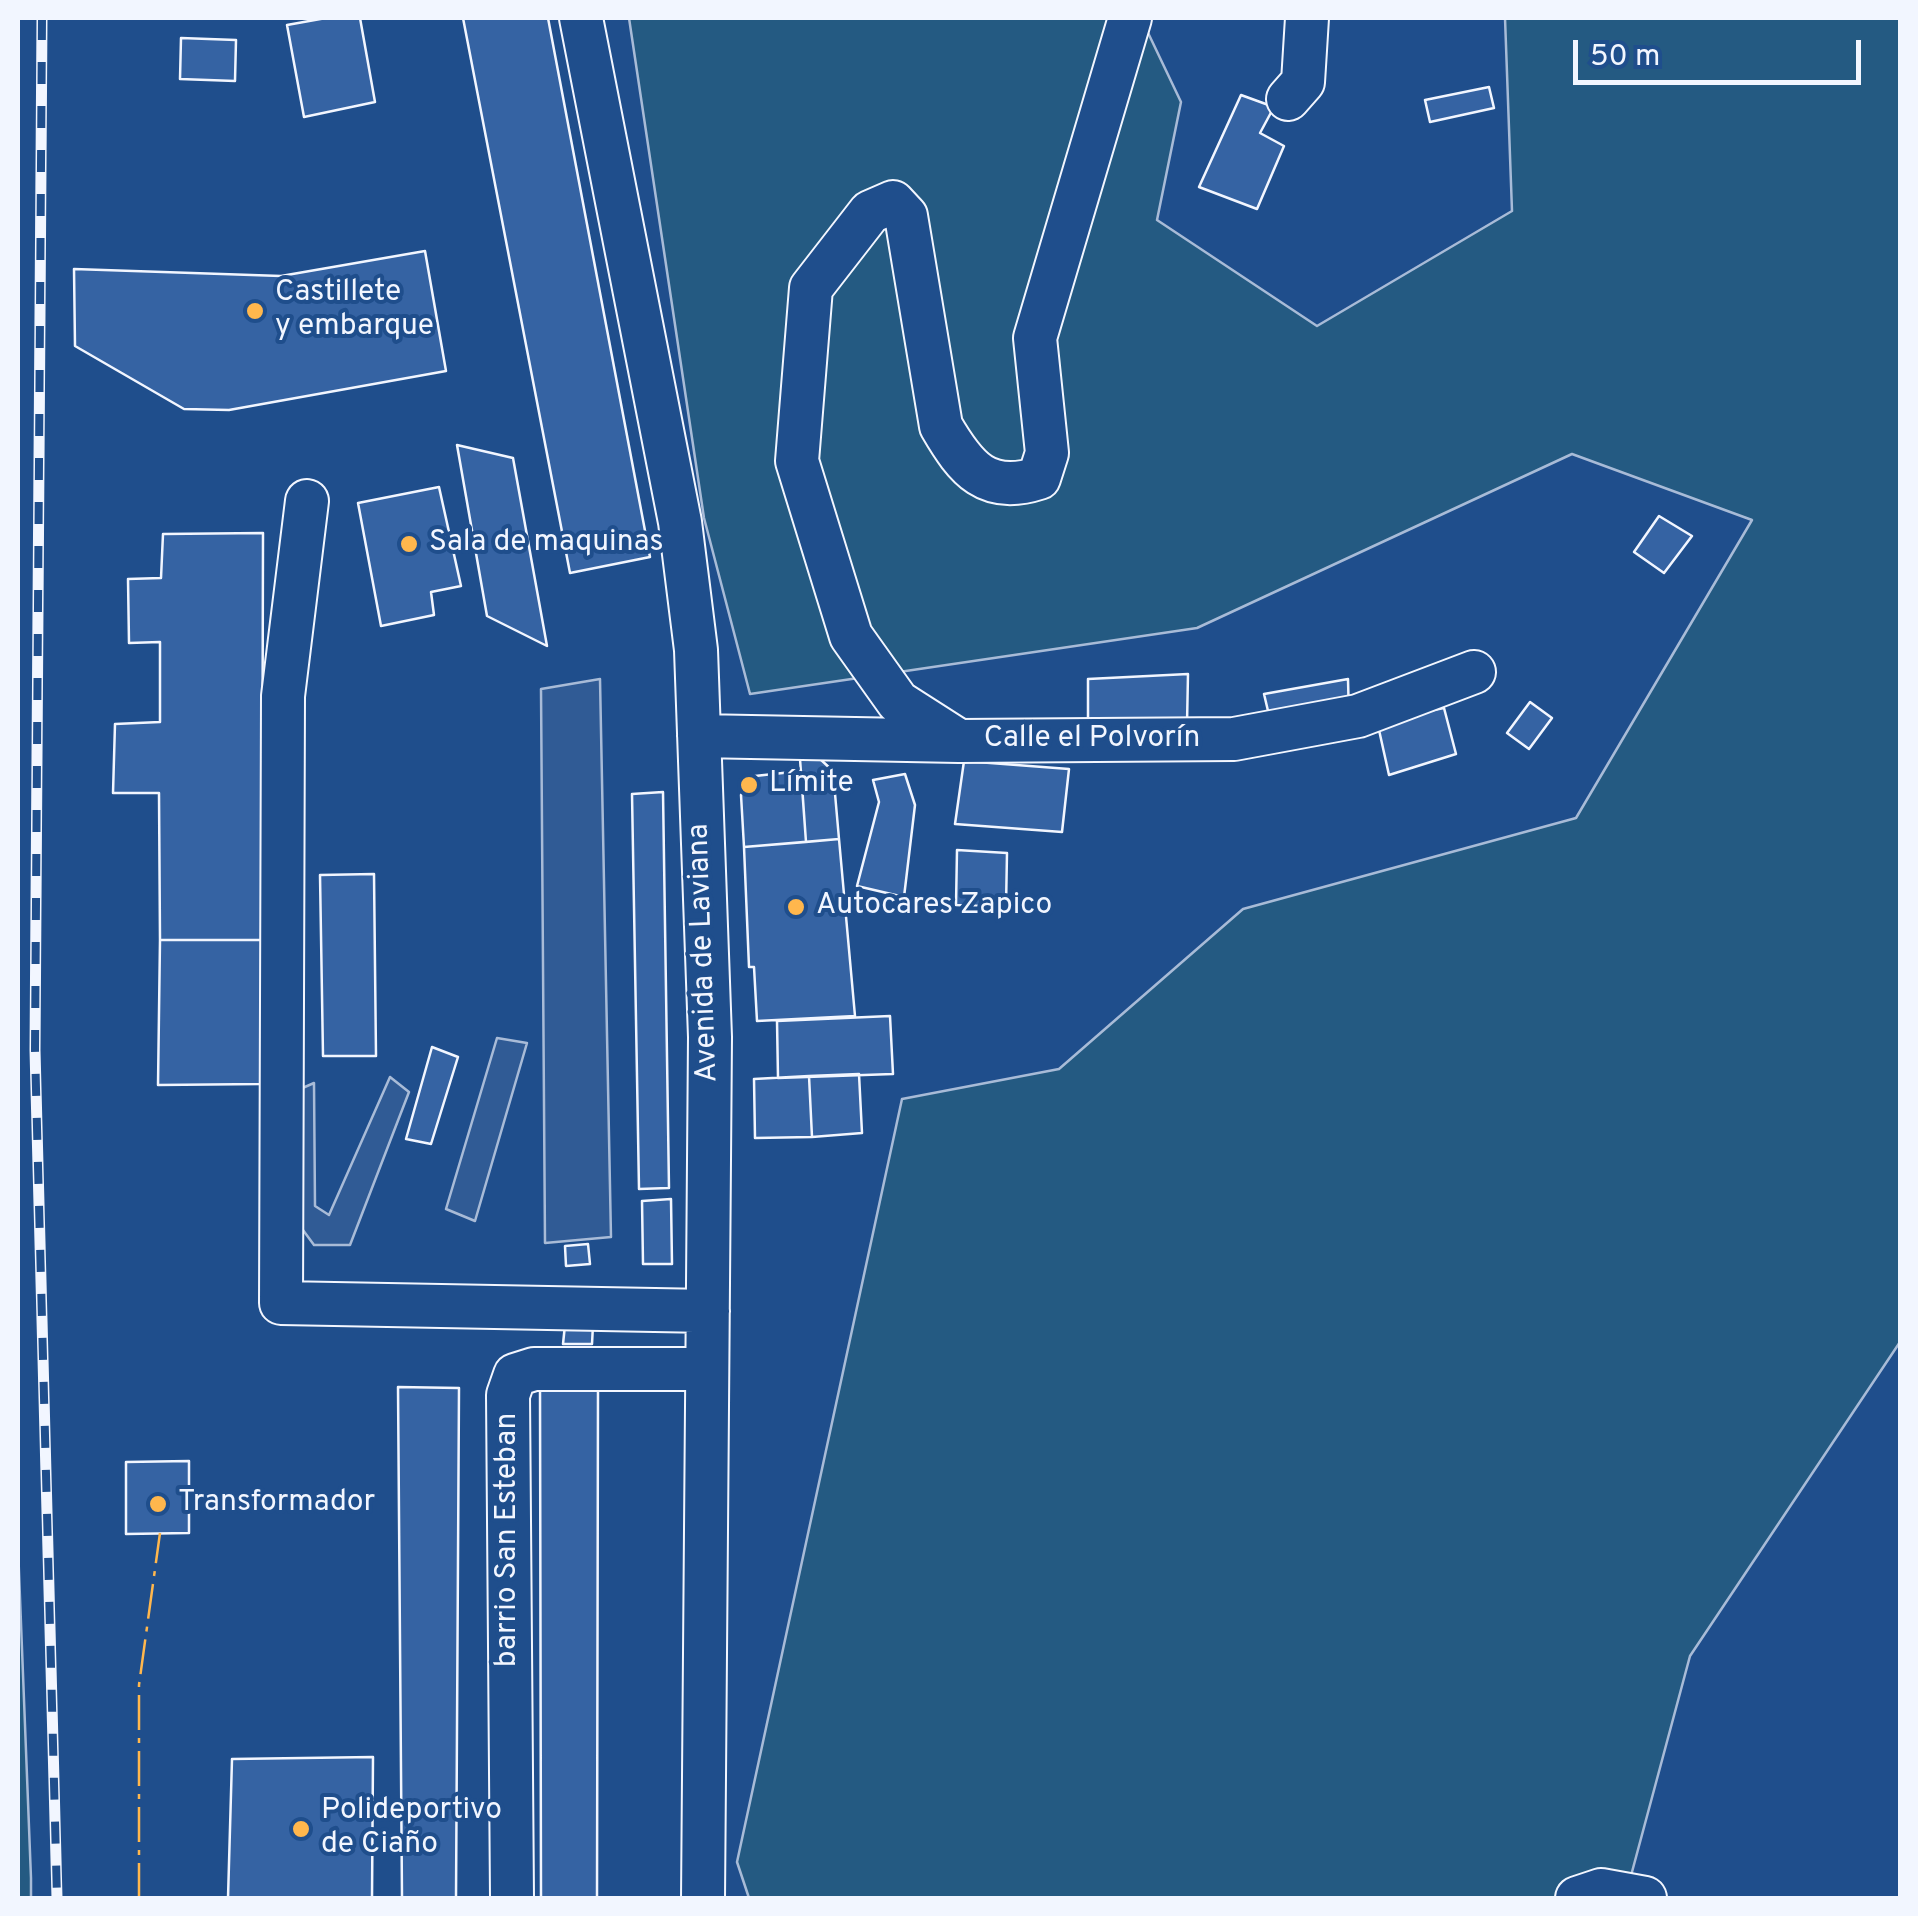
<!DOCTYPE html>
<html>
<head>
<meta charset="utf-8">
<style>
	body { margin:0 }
	#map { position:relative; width:1918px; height:1916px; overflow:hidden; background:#1f4e8c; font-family:Overpass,sans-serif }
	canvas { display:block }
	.frame { position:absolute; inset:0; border:20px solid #f2f6ff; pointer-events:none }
	.scale { position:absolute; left:1573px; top:40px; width:288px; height:45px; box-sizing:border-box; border:5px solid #f2f6ff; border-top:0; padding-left:12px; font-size:30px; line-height:35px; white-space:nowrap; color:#f2f6ff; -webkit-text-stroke:8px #1f4e8c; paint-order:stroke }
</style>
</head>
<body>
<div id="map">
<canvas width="1918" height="1916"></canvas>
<div class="frame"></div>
<div class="scale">50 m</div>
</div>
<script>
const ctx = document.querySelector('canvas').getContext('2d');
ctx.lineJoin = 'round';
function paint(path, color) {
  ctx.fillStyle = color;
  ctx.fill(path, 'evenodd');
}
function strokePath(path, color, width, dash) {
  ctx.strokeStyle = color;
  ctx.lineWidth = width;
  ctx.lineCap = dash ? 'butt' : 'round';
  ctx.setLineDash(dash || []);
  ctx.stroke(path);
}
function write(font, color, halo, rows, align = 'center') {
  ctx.font = font + ' Overpass,sans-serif';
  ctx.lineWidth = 8;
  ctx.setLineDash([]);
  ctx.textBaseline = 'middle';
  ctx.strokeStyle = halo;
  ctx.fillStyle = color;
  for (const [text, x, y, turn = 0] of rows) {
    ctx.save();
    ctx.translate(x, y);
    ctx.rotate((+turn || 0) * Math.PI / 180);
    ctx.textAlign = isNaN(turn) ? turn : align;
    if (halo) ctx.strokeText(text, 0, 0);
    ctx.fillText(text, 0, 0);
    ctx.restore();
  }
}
const green = new Path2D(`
	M629 18H1141L1181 102 1157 220 1317 326 1512 211 1505 18H1900V1342L1690 1656 1625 1898H749L737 1862 902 1099 1059 1069 1243 909 1576 818 1752 520 1572 454 1197 628 750 694 704 518Z
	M18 1547 31 1878V1898H18Z`);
const parking = new Path2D(`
	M600 679 611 1237 545 1243 541 689Z
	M497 1038 527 1043 475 1221 446 1209Z
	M390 1077 409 1092 350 1245H314L289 1211 291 1093 314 1083 315 1206 329 1215Z`);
const building = new Path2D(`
	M326 18H360L375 102 304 117 287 25Z
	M463 18H548L650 557 570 573Z
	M181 38 236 40 235 81 180 79Z
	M1489 87 1494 108 1430 122 1425 100Z
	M1241 95 1274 107 1260 133 1284 146 1257 209 1199 187Z
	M425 251 446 371 229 410 184 409 75 346 74 269 281 276Z
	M457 445 513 458 547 646 487 616Z
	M439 487 461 586 431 592 434 615 381 626 358 503Z
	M1659 516 1692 536 1664 573 1634 552Z
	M263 533 262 940H160L159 793H113L115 724 160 722V642L129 643 128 579 161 578 163 534Z
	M1188 674 1187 724 1088 727V679Z
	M1348 679 1349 718 1273 732 1264 694Z
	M1530 702 1552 718 1529 749 1507 733Z
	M1444 708 1456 754 1389 775 1377 721Z
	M819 758 833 771 839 839 806 842 800 759Z
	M964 761 1069 769 1062 832 955 824Z
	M801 771 806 842 744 847 741 795 755 776Z
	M905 774 915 805 904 897 857 886 879 802 873 780Z
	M663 792 669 1188 639 1189 632 794Z
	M839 839 855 1016 757 1021 754 967H749L744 847Z
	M957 850 1007 853 1006 907 956 905Z
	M374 874 376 1056H323L320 875Z
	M160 940H262V1084L158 1085Z
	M890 1016 893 1074 778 1078 777 1021Z
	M432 1047 458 1057 431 1144 406 1139Z
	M859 1074 862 1133 812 1137 809 1076Z
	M809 1076 812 1137 755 1138 754 1079Z
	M671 1199 672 1264H643L642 1201Z
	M588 1244 590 1264 566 1266 565 1246Z
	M565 1325H593L592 1344H563Z
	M540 1386H598L597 1898H541Z
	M398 1387 459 1388 456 1898H402Z
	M189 1461V1533L126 1534V1462Z
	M373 1757 372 1898H228L232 1759Z`);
const minor = new Path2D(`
	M581 18 680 522 696 650 710 1037 703 1898
	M1288 99 1303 82 1307 18
	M307 501 283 696 281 1303 708 1311
	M699 736 959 741 1234 739 1358 716 1474 672
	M959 741 898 702 851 636 797 461 811 288 870 212 893 202 906 216 941 426C966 469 987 495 1039 478L1047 453 1035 338 1130 18
	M512 1898 508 1395 515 1375 534 1369H707
	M1577 1898 1601 1890 1645 1898`);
const rail = new Path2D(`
	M42 18 35 1050 57 1898`);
const power = new Path2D(`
	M139 1898V1685L160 1533`);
const markers = [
	[255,311,10,"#ffb74d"],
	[409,544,10,"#ffb74d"],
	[749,785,10,"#ffb74d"],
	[796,907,10,"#ffb74d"],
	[158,1504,10,"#ffb74d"],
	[301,1829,10,"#ffb74d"]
];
const poiNames = [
	["Castillete",275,294],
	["y embarque",275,328],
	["Sala de maquinas",429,544],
	["Límite",769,785],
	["Autocares Zapico",816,907],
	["Transformador",178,1504],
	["Polideportivo",321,1812],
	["de Ciaño",321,1846]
];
const streetNames = [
	["Calle el Polvorín",1092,740],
	["Avenida de Laviana",705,953,-92],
	["barrio San Esteban",509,1540,-90]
];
paint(green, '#245a82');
strokePath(green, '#a8bbd7', 2.5);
paint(parking, '#305b95');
strokePath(parking, '#a8bbd7', 2.5);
paint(building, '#3563a3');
strokePath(building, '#f2f6ff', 2.5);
strokePath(minor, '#f2f6ff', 46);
strokePath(minor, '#1f4e8c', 42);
strokePath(rail, '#f2f6ff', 11);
strokePath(rail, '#1f4e8c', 8, [22]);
strokePath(power, '#ffb74d', 2.5, [35, 8, 5, 8]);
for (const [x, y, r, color] of markers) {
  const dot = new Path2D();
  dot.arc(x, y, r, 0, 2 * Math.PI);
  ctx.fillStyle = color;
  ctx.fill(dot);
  strokePath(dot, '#1f4e8c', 4);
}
write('30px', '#f2f6ff', '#1f4e8c', poiNames, 'left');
write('30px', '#f2f6ff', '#1f4e8c', streetNames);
</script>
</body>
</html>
